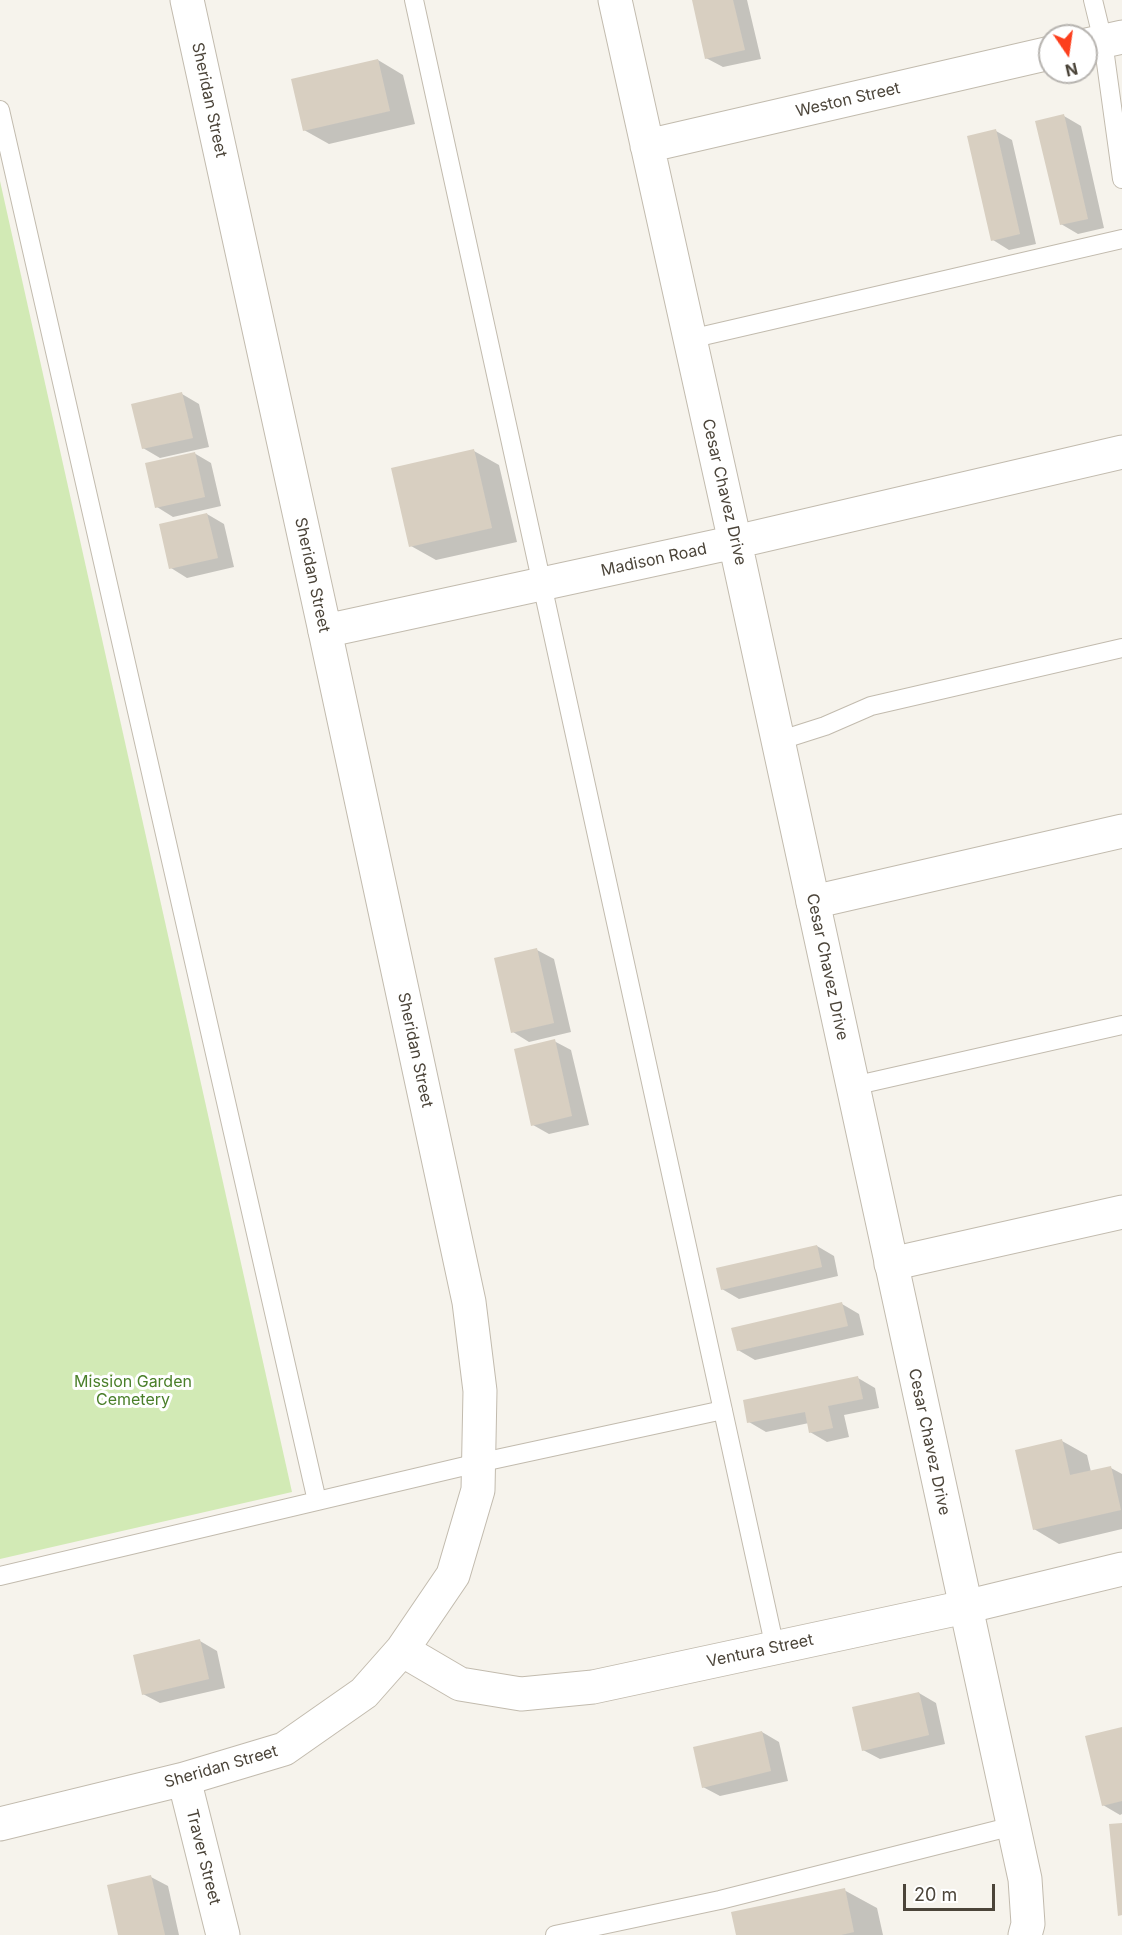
<!DOCTYPE html>
<html>
<head>
<meta charset="utf-8">
<style>
	body { margin:0 }
	#map { position:relative; width:1122px; height:1935px; overflow:hidden; background:#f6f3ec; font-family:Inter,sans-serif }
	canvas { display:block }
	.north { position:absolute; left:1038px; top:24px; width:60px; height:60px; box-sizing:border-box; background:#fff; border:2px solid #b7b4b0; border-radius:50%; rotate:167deg; font-size:16px; font-weight:700; line-height:24px; text-align:center; color:#4b4439 }
	.north::after { content:''; display:block; margin:auto; width:21px; height:27px; background:#fc3f1d; clip-path:polygon(50% 0,100% 100%,50% 72%,0 100%) }
	.scale { position:absolute; left:903px; top:1884px; width:92px; height:27px; box-sizing:border-box; border:3px solid #4b4439; border-top:0; padding-left:8px; font-size:18px; line-height:21px; white-space:nowrap; color:#4b4439; -webkit-text-stroke:4px #fff; paint-order:stroke }
</style>
</head>
<body>
<div id="map">
<canvas width="1122" height="1935"></canvas>
<div class="north">N</div>
<div class="scale">20 m</div>
</div>
<script>
const ctx = document.querySelector('canvas').getContext('2d');
ctx.lineJoin = 'round';
function paint(path, color) {
  ctx.fillStyle = color;
  ctx.fill(path, 'evenodd');
}
function strokePath(path, color, width, dash) {
  ctx.strokeStyle = color;
  ctx.lineWidth = width;
  ctx.lineCap = dash ? 'butt' : 'round';
  ctx.setLineDash(dash || []);
  ctx.stroke(path);
}
function write(font, color, halo, rows, align = 'center') {
  ctx.font = font + ' Inter,sans-serif';
  ctx.lineWidth = 6;
  ctx.setLineDash([]);
  ctx.textBaseline = 'middle';
  ctx.strokeStyle = halo;
  ctx.fillStyle = color;
  for (const [text, x, y, turn = 0] of rows) {
    ctx.save();
    ctx.translate(x, y);
    ctx.rotate((+turn || 0) * Math.PI / 180);
    ctx.textAlign = isNaN(turn) ? turn : align;
    if (halo) ctx.strokeText(text, 0, 0);
    ctx.fillText(text, 0, 0);
    ctx.restore();
  }
}
const green = new Path2D(`
	M0 181 292 1492 0 1559Z`);
const shadow = new Path2D(`
	M693 0H747L761 59 723 67 706 58Z
	M378 60 403 75 415 124 329 144 304 130Z
	M1064 116 1081 126 1104 228 1078 234 1061 224Z
	M996 131 1012 140 1036 244 1009 250 993 240Z
	M182 394 199 404 209 447 160 458 143 448Z
	M474 451 499 465 517 542 436 560 411 546Z
	M194 453 211 463 221 506 173 517 157 507Z
	M207 514 224 524 234 567 187 578 171 568Z
	M537 950 554 959 571 1032 529 1042 513 1032Z
	M554 1041 571 1050 589 1125 549 1134 533 1125Z
	M817 1246 834 1256 838 1276 739 1299 722 1289Z
	M842 1304 859 1314 864 1335 755 1360 738 1350Z
	M858 1378 875 1388 879 1408 844 1415 849 1437 827 1442 810 1432 809 1423 766 1432 749 1422Z
	M1062 1441 1087 1455 1091 1472 1111 1468 1122 1474V1529L1059 1544 1034 1529Z
	M200 1641 217 1651 225 1688 160 1703 143 1694Z
	M919 1693 936 1703 945 1744 880 1759 863 1750Z
	M1122 1729V1814L1120 1815 1103 1805Z
	M762 1732 779 1742 788 1781 720 1796 703 1787Z
	M151 1877 168 1886 179 1935H120Z
	M844 1890 877 1908 883 1935H737Z`);
const building = new Path2D(`
	M692 0H733L745 50 705 59Z
	M378 59 390 111 303 131 291 79Z
	M1064 114 1088 219 1060 225 1035 121Z
	M996 129 1020 234 991 241 967 136Z
	M182 392 193 438 142 449 131 404Z
	M474 449 492 528 409 547 391 468Z
	M195 452 205 497 155 508 145 463Z
	M207 513 218 558 169 569 159 524Z
	M537 948 554 1023 511 1033 494 958Z
	M555 1039 572 1116 531 1126 514 1049Z
	M817 1245 822 1267 721 1290 716 1268Z
	M842 1302 848 1326 737 1351 731 1328Z
	M858 1376 863 1399 828 1406 833 1428 809 1433 805 1412 747 1423 743 1400Z
	M1062 1439 1070 1475 1111 1466 1121 1510 1033 1530 1015 1450Z
	M200 1639 209 1679 142 1695 133 1655Z
	M919 1692 929 1735 862 1751 852 1707Z
	M1122 1727V1801L1102 1806 1085 1736Z
	M762 1731 771 1771 702 1788 693 1747Z
	M1122 1823V1915L1118 1916 1109 1824Z
	M151 1875 165 1935H118L107 1885Z
	M845 1888 854 1932 841 1935H736L731 1912Z`);
const service = new Path2D(`
	M414 0 775 1648
	M1093 0 1103 41 1122 179
	M0 110 317 1501
	M690 339 1122 239
	M778 741 825 726 871 706 1122 648
	M853 1086 1122 1025
	M0 1576 478 1463 723 1410
	M555 1935 720 1900 1013 1826`);
const minor = new Path2D(`
	M615 0 735 542
	M1086 45 1122 37
	M647 146 1050 53
	M813 902 1122 831
	M891 1264 1122 1212
	M402 1650 460 1684 521 1694 593 1687 965 1607 1122 1569
	M184 1779 223 1935
	M0 1824 184 1779 284 1749 364 1693 402 1650 453 1575 478 1490 480 1391 469 1302 325 631`);
const tertiary = new Path2D(`
	M187 0 325 631 735 542 1122 452
	M735 542 1025 1879 1028 1924 1025 1935`);
const streetNames = [
	["Sheridan Street",209,100,78],
	["Weston Street",848,100,-13],
	["Cesar Chavez Drive",724,492,77],
	["Madison Road",654,560,-12],
	["Sheridan Street",312,575,78],
	["Cesar Chavez Drive",827,967,78],
	["Sheridan Street",415,1050,78],
	["Cesar Chavez Drive",929,1442,78],
	["Ventura Street",760,1651,-12],
	["Sheridan Street",221,1767,-16],
	["Traver Street",203,1857,76]
];
const parkNames = [
	["Mission Garden",133,1382],
	["Cemetery",133,1400]
];
paint(green, '#d2eab5');
paint(shadow, '#0003');
paint(building, '#d8cfc1');
strokePath(service, '#c2bbae', 20);
strokePath(minor, '#c2bbae', 35);
strokePath(tertiary, '#c2bbae', 35);
strokePath(service, '#fff', 18);
strokePath(minor, '#fff', 33);
strokePath(tertiary, '#fff', 33);
write('16px', '#4b4439', '#fff', streetNames);
write('16px', '#4a7f2a', '#fff', parkNames);
</script>
</body>
</html>
